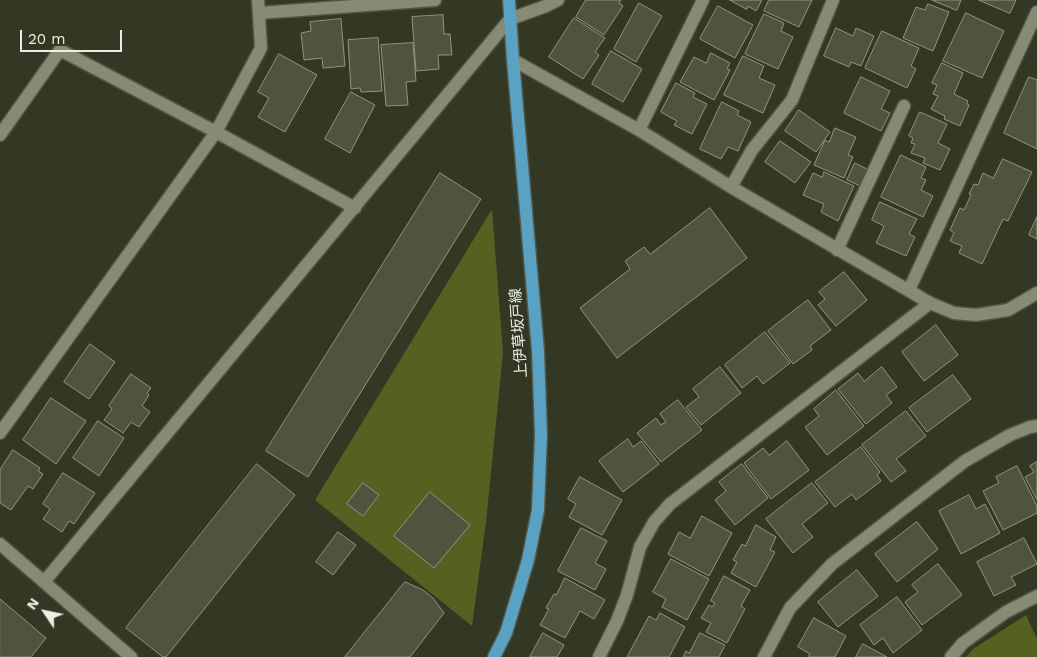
<!DOCTYPE html>
<meta charset="utf-8">
<style>
body{margin:0}
#map{position:relative;width:1037px;height:657px;overflow:hidden;background:#333824;font-family:"Work Sans",sans-serif}
canvas{display:block}
.north{position:absolute;left:20px;top:587px;width:50px;height:50px;-webkit-text-stroke:4px #333824;paint-order:stroke;rotate:304deg;font-size:14px;font-weight:700;line-height:20px;text-align:center;color:#ebefe2}
.north::after{content:'';display:block;margin:auto;width:18px;height:22px;background:#ebefe2;clip-path:polygon(50% 0,100% 100%,50% 72%,0 100%)}
.scale{position:absolute;left:20px;top:30px;width:102px;height:22px;box-sizing:border-box;border:2px solid #ebefe2;border-top:0;padding-left:6px;font-size:15px;line-height:18px;white-space:nowrap;color:#ebefe2;-webkit-text-stroke:4px #333824;paint-order:stroke}
</style>
<div id="map">
<canvas width="1037" height="657"></canvas>
<div class="north">N</div>
<div class="scale">20 m</div>
</div>
<script>
const g = document.querySelector('canvas').getContext('2d');
g.lineJoin = 'round';
function paint(path, color) { g.fillStyle = color; g.fill(path, 'evenodd'); }
function stroke(path, color, width, dash) { g.strokeStyle = color; g.lineWidth = width; g.lineCap = dash ? 'butt' : 'round'; g.setLineDash(dash || []); g.stroke(path); }
function label(font, color, halo, rows, align = 'center') {
  g.font = font + ' "Work Sans","Noto Sans JP",sans-serif'; g.lineWidth = 4; g.setLineDash([]); g.textBaseline = 'middle'; g.strokeStyle = halo; g.fillStyle = color; for (const [text, x, y, turn = 0] of rows) {
    g.save(); g.translate(x, y); g.rotate((+turn || 0) * Math.PI / 180); g.textAlign = isNaN(turn) ? turn : align; if (halo) g.strokeText(text, 0, 0); g.fillText(text, 0, 0); g.restore();
  }
}
paint(new Path2D(`
 M 492,209 L 503,353 L 486,522 L 472,626 L 315,500 Z
 M 1026,615 L 1037,639 L 1037,657 L 966,657 L 973,649 Z`), '#546120');
const building = new Path2D(`
 M 586,0 L 621,0 L 619,3 L 623,6 L 604,35 L 576,17 Z
 M 730,0 L 762,0 L 756,11 L 748,6 L 747,9 Z
 M 769,0 L 812,0 L 799,27 L 764,11 Z
 M 932,0 L 961,0 L 957,10 Z
 M 979,0 L 1016,0 L 1010,13 Z
 M 639,3 L 662,16 L 636,62 L 614,49 Z
 M 928,4 L 949,12 L 933,51 L 903,38 L 916,7 L 925,10 Z
 M 718,6 L 753,25 L 735,58 L 700,39 Z
 M 966,13 L 1004,31 L 982,78 L 943,61 Z
 M 764,14 L 784,23 L 781,31 L 793,37 L 778,69 L 745,54 Z
 M 443,15 L 444,34 L 450,34 L 452,55 L 438,55 L 439,69 L 416,71 L 412,17 Z
 M 574,18 L 605,38 L 595,52 L 599,55 L 583,79 L 549,57 Z
 M 341,19 L 345,66 L 323,68 L 322,58 L 304,60 L 301,33 L 311,31 L 310,22 Z
 M 836,28 L 853,36 L 856,28 L 874,36 L 861,66 L 851,62 L 849,67 L 824,56 Z
 M 882,31 L 919,48 L 911,66 L 916,69 L 907,88 L 865,68 Z
 M 378,38 L 382,91 L 361,92 L 360,88 L 351,89 L 348,40 Z
 M 413,43 L 416,81 L 406,82 L 408,105 L 386,106 L 381,45 Z
 M 611,51 L 642,69 L 623,102 L 592,84 Z
 M 711,53 L 730,63 L 727,69 L 730,70 L 714,100 L 680,82 L 694,57 L 706,63 Z
 M 279,54 L 317,75 L 285,132 L 258,117 L 269,98 L 258,92 Z
 M 743,56 L 764,66 L 759,78 L 775,85 L 763,113 L 724,95 Z
 M 942,63 L 963,73 L 954,94 L 968,101 L 967,104 L 969,105 L 960,126 L 944,119 L 945,116 L 931,109 L 938,96 L 933,94 L 937,85 L 932,83 Z
 M 861,77 L 890,91 L 881,109 L 890,113 L 881,131 L 844,113 Z
 M 1029,77 L 1037,80 L 1037,149 L 1004,133 Z
 M 676,83 L 695,93 L 693,97 L 707,104 L 692,134 L 674,125 L 677,121 L 661,112 Z
 M 351,92 L 375,105 L 350,153 L 325,139 Z
 M 722,102 L 739,111 L 737,115 L 751,122 L 738,151 L 728,147 L 721,159 L 700,149 Z
 M 799,110 L 830,132 L 816,152 L 785,131 Z
 M 920,112 L 947,124 L 938,143 L 950,149 L 940,170 L 923,163 L 925,158 L 911,153 L 915,144 L 911,143 L 913,138 L 909,136 Z
 M 835,128 L 856,137 L 848,155 L 853,157 L 844,178 L 814,165 L 825,140 L 829,142 Z
 M 780,141 L 811,162 L 795,183 L 765,162 Z
 M 901,155 L 926,167 L 921,178 L 926,180 L 921,190 L 933,196 L 923,217 L 881,197 Z
 M 1003,159 L 1032,172 L 1008,221 L 1003,219 L 982,264 L 959,253 L 962,246 L 950,241 L 954,233 L 950,230 L 960,208 L 964,210 L 971,195 L 969,194 L 974,184 L 978,185 L 983,173 L 993,178 Z
 M 855,163 L 867,169 L 860,186 L 847,180 Z
 M 824,172 L 854,186 L 838,221 L 821,212 L 824,204 L 803,195 L 813,173 L 822,177 Z
 M 440,173 L 481,199 L 308,477 L 266,451 Z
 M 880,202 L 917,219 L 909,234 L 915,237 L 906,256 L 876,243 L 884,226 L 872,220 Z
 M 710,208 L 747,258 L 617,358 L 580,308 L 630,269 L 625,261 L 644,247 L 650,254 Z
 M 1037,217 L 1037,239 L 1029,235 Z
 M 844,272 L 867,300 L 836,326 L 818,305 L 825,299 L 819,292 Z
 M 808,300 L 831,330 L 810,346 L 812,350 L 793,364 L 768,331 Z
 M 936,325 L 958,355 L 924,381 L 902,352 Z
 M 765,332 L 790,363 L 763,384 L 757,376 L 742,388 L 725,365 Z
 M 90,344 L 115,362 L 89,399 L 64,382 Z
 M 720,367 L 741,393 L 701,425 L 686,407 L 699,397 L 693,389 Z
 M 882,367 L 897,387 L 886,395 L 892,403 L 866,424 L 838,389 L 858,373 L 864,381 Z
 M 131,374 L 151,388 L 147,393 L 149,395 L 142,406 L 150,412 L 139,427 L 131,422 L 123,433 L 104,420 L 112,409 L 109,406 Z
 M 953,375 L 971,399 L 927,432 L 909,408 Z
 M 836,390 L 864,426 L 827,455 L 805,427 L 819,416 L 814,409 Z
 M 51,398 L 86,421 L 56,464 L 23,440 Z
 M 678,400 L 702,430 L 661,462 L 637,433 L 656,418 L 661,425 L 666,422 L 660,414 Z
 M 906,411 L 926,436 L 896,459 L 906,471 L 891,482 L 862,445 Z
 M 98,421 L 124,438 L 99,476 L 73,458 Z
 M 628,439 L 633,447 L 641,441 L 659,464 L 623,492 L 599,461 Z
 M 787,441 L 809,470 L 771,499 L 744,463 L 763,448 L 769,455 Z
 M 861,447 L 880,472 L 877,475 L 881,481 L 856,500 L 852,494 L 835,507 L 815,482 Z
 M 13,450 L 40,468 L 38,471 L 43,474 L 33,489 L 28,486 L 11,510 L 0,503 L 0,470 Z
 M 1037,462 L 1037,500 L 1025,477 L 1034,472 L 1030,466 Z
 M 257,464 L 295,495 L 166,657 L 163,657 L 126,628 Z
 M 742,464 L 768,498 L 735,525 L 715,500 L 726,491 L 719,482 Z
 M 1017,466 L 1037,506 L 1037,513 L 1003,530 L 983,491 L 999,483 L 996,477 Z
 M 63,473 L 95,493 L 74,524 L 69,521 L 62,532 L 43,519 L 50,509 L 43,504 Z
 M 580,477 L 622,500 L 602,535 L 569,517 L 576,504 L 568,499 Z
 M 363,483 L 379,495 L 363,516 L 347,504 Z
 M 812,483 L 828,503 L 802,524 L 813,537 L 793,553 L 766,519 Z
 M 430,492 L 470,525 L 434,568 L 394,536 Z
 M 969,495 L 976,509 L 985,504 L 1000,533 L 961,554 L 939,511 Z
 M 702,516 L 732,533 L 709,576 L 668,554 L 679,532 L 690,538 Z
 M 917,522 L 938,549 L 897,582 L 875,554 Z
 M 756,525 L 776,537 L 770,550 L 775,552 L 756,587 L 731,573 L 737,562 L 733,560 L 742,544 L 745,546 Z
 M 581,528 L 607,541 L 595,563 L 606,569 L 595,590 L 558,571 Z
 M 338,532 L 356,545 L 333,575 L 316,562 Z
 M 1024,538 L 1037,564 L 1011,577 L 1016,585 L 994,596 L 977,562 Z
 M 671,559 L 709,579 L 687,620 L 662,607 L 666,599 L 653,592 Z
 M 938,564 L 962,595 L 922,625 L 905,602 L 918,592 L 912,585 Z
 M 857,570 L 878,596 L 838,627 L 818,602 Z
 M 724,576 L 750,590 L 741,606 L 745,609 L 727,643 L 706,632 L 711,623 L 701,618 L 709,605 L 712,607 L 715,603 L 711,601 Z
 M 565,578 L 605,600 L 594,619 L 580,611 L 565,638 L 540,625 L 549,609 L 546,608 L 554,594 L 556,595 Z
 M 405,582 L 423,590 L 433,598 L 444,613 L 410,657 L 345,657 Z
 M 897,597 L 922,630 L 893,653 L 883,638 L 874,645 L 860,625 Z
 M 0,599 L 46,638 L 31,657 L 0,657 Z
 M 660,613 L 685,627 L 669,657 L 627,657 L 649,616 L 656,620 Z
 M 814,618 L 846,636 L 835,657 L 808,657 L 810,654 L 798,647 Z
 M 543,633 L 564,645 L 557,657 L 530,657 Z
 M 700,633 L 725,645 L 719,657 L 683,657 L 686,651 L 689,653 Z
 M 863,644 L 887,657 L 856,657 Z`);
paint(building, '#4e543e');
stroke(building, '#90967e', 1);
const minor = new Path2D(`
 M 259,13 L 435,0
 M 513,60 L 639,130 L 731,187 L 930,303 L 954,313 L 976,315 L 1008,310 L 1037,293
 M 639,130 L 703,0
 M 0,135 L 60,50 L 216,132 L 355,208
 M 731,187 L 752,150 L 792,100 L 833,0
 M 837,250 L 904,106
 M 909,290 L 1037,12
 M 0,433 L 216,132 L 261,48 L 258,0
 M 0,544 L 131,657
 M 44,582 L 510,19 L 546,6 L 558,0
 M 599,657 L 617,621 L 627,595 L 640,547 L 654,522 L 670,504 L 930,303
 M 764,657 L 790,608 L 832,564 L 965,461 L 1010,435 L 1030,427 L 1037,426
 M 951,657 L 963,643 L 1006,612 L 1037,596`);
const major = new Path2D(`
 M 494,657 L 506,633 L 528,560 L 538,510 L 541,434 L 538,351 L 513,60 L 509,0`);
stroke(minor, '#515644', 15);
stroke(major, '#515644', 15);
stroke(minor, '#858b74', 12);
stroke(major, '#5aa2c4', 12);
label('15px', '#ebefe2', '#333824', [
 ["上伊草坂戸線",519,333,-94]
]);
</script>
